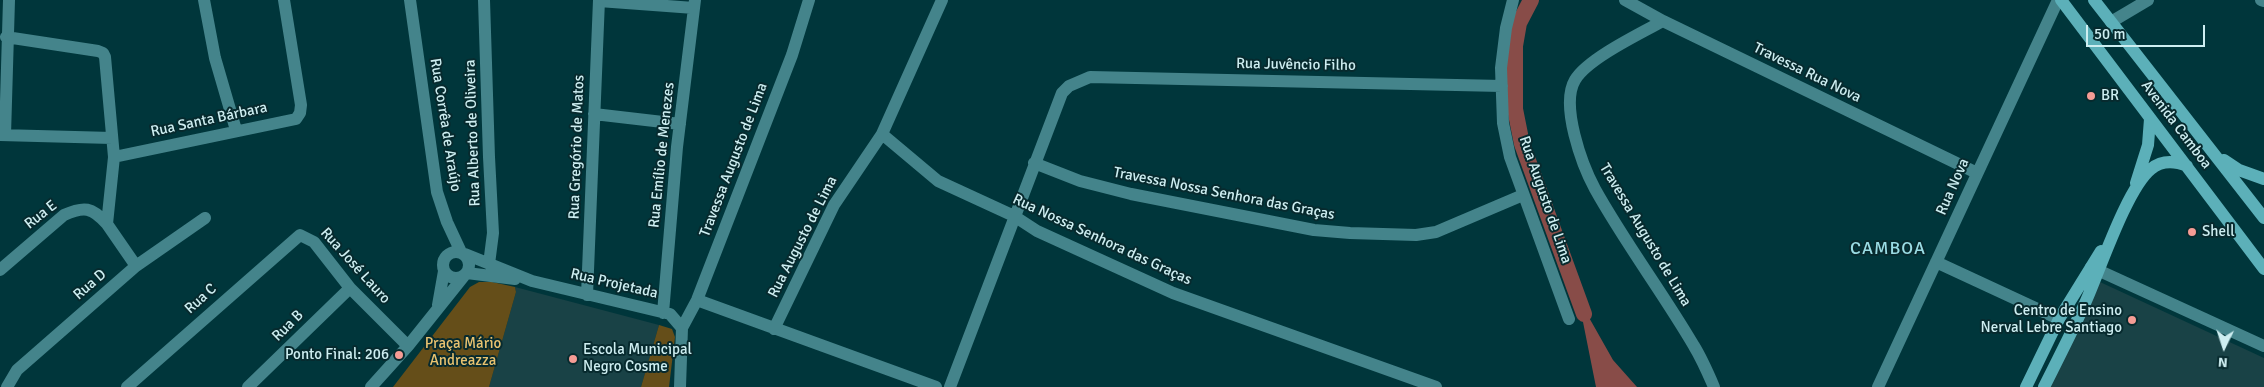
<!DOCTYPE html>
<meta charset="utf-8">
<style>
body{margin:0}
#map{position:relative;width:2264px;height:387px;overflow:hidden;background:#00363b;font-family:Signika,sans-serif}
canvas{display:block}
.north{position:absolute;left:2199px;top:322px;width:50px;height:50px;-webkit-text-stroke:4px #072a2e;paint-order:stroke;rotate:184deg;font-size:14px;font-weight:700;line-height:20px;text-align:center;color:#ceeef1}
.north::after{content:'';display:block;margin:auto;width:18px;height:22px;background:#ceeef1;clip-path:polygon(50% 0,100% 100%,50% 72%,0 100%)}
.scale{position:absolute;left:2086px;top:25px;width:119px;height:22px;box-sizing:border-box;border:2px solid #ceeef1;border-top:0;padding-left:6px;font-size:15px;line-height:18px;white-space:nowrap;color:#ceeef1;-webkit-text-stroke:4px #072a2e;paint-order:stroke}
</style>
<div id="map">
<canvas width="2264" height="387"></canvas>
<div class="north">N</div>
<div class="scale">50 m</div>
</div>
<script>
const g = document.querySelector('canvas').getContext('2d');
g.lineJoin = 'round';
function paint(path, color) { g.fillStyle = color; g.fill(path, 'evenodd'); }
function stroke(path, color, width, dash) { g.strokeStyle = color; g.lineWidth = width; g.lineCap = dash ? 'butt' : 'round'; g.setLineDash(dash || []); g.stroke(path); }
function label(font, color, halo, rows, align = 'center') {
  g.font = font + ' Signika,sans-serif'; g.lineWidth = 4; g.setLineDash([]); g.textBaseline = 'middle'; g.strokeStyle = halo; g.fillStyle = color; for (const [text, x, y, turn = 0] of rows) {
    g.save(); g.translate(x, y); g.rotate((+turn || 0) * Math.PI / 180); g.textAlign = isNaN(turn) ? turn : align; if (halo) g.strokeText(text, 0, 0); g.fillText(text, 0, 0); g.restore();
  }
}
paint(new Path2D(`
 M 2100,282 L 2264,358 L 2264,387 L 2050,387 Z
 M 515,287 L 659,325 L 641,387 L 489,387 L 516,292 Z`), '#194246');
paint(new Path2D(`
 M 479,282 L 492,282 L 515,287 L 516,292 L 489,387 L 393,387 L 470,287 Z
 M 659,325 L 672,329 L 675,337 L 669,387 L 641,387 Z`), '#654e19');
paint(new Path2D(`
 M 1584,314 L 1587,314 L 1613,360 L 1637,387 L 1596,387 L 1582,317 Z`), '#884c48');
stroke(new Path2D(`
 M 1531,0 L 1519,23 L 1515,46 L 1515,109 L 1522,144 L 1584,314`), '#884c48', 16);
stroke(new Path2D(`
 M 204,0 L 215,58 L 236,130
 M 410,0 L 437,192 L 447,222 L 461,252
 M 484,0 L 489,157 L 493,233 L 489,264
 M 1513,0 L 1506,28 L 1501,68 L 1503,123 L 1510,157 L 1569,319
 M 1625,0 L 1663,21 L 1977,173
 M 2261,0 L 2264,1
 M 599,1 L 694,8
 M 1663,21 C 1641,33 1587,59 1575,80 C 1560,105 1582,165 1595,189 C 1625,243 1663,293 1694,346 C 1702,359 1708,373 1714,387
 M 2111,22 L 2148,0
 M 6,37 L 98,51 L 103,53 L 105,57 L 114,157 L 107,224 L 136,266
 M 594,114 L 680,124
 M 882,134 L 938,181 L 1014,216 L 1037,231 L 1173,293 L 1436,387
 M 0,135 L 112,138
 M 5,135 L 9,0
 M 114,157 L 296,119 L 300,113 L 301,105 L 284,0
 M 1034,163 L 1080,181 L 1131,194 L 1314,230 L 1350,233 L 1416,235 L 1436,232 L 1523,195
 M443 265a13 13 0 1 1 26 0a13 13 0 1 1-26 0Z
 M 465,254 L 532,281 L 670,314 L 682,328
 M 1936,262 L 2059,319
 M 2091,267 L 2264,346
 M 0,270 L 64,215 C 84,206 92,207 107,224
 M 467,273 L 515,279
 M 587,295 L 599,0
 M 697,300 L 936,387
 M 438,305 L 444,271
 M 663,313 L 677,147 L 695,0
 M 774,329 L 834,205 L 882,134 L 942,0
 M 7,387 L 17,370 L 136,266 L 205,218
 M 127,387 L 300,235 L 314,242 L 350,288 L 408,346
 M 248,387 L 350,288
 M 371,387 L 408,346 L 464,276
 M 680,387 L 682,328 L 697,300 L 792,55 L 809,0
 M 950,387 L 1062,93 L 1069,86 L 1090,77 L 1502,86
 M 1878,387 L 2058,0`), '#44848b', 12);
stroke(new Path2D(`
 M 2061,0 L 2264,269
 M 2094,0 L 2264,218
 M 2224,160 L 2239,170 L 2264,179
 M 2136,183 L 2148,145 L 2150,119
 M 2026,387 L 2059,319 L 2101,251
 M 2044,387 C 2058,359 2073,330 2086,301 C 2100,270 2127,188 2151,169 C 2162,160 2175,161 2187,166`), '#5cb0b9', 12);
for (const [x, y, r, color] of [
 [2091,96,5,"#f59c95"],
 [2192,232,5,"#f59c95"],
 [2132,320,5,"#f59c95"],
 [399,355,5,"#f59c95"],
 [573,359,5,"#f59c95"]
]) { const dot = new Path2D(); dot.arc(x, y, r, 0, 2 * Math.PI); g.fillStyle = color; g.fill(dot); stroke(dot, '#072a2e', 2); }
label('15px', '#ceeef1', '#072a2e', [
 ["Rua Juvêncio Filho",1296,65,1],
 ["Travessa Rua Nova",1807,73,26],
 ["Rua Santa Bárbara",209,120,-12],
 ["Rua Corrêa de Araújo",445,125,81],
 ["Avenida Camboa",2176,125,53],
 ["Rua Alberto de Oliveira",473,133,-92],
 ["Rua Gregório de Matos",577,147,-88],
 ["Rua Emílio de Menezes",662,155,-84],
 ["Travessa Augusto de Lima",734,160,-69],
 ["Rua Nova",1953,187,-66],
 ["Travessa Nossa Senhora das Graças",1224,194,11],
 ["Rua Augusto de Lima",1545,200,71],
 ["Rua E",41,215,-38],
 ["Travessa Augusto de Lima",1645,235,59],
 ["Rua Augusto de Lima",803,237,-63],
 ["Rua Nossa Senhora das Graças",1102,240,25],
 ["Rua José Lauro",355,266,48],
 ["Rua Projetada",614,284,13],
 ["Rua D",90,285,-41],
 ["Rua C",201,299,-42],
 ["Rua B",288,326,-45]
]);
label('15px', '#ceeef1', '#072a2e', [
 ["BR",2101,96],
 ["Shell",2202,232],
 ["Centro de Ensino",2122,311,"right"],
 ["Nerval Lebre Santiago",2122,328,"right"],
 ["Escola Municipal",583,350],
 ["Negro Cosme",583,367],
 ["Ponto Final: 206",389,355,"right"]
], 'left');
label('15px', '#e9c370', '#072a2e', [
 ["Praça Mário",463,344],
 ["Andreazza",463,361]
]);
g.letterSpacing = '1px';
label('18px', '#9adbe3', '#072a2e', [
 ["CAMBOA",1888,249]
]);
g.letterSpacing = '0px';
</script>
